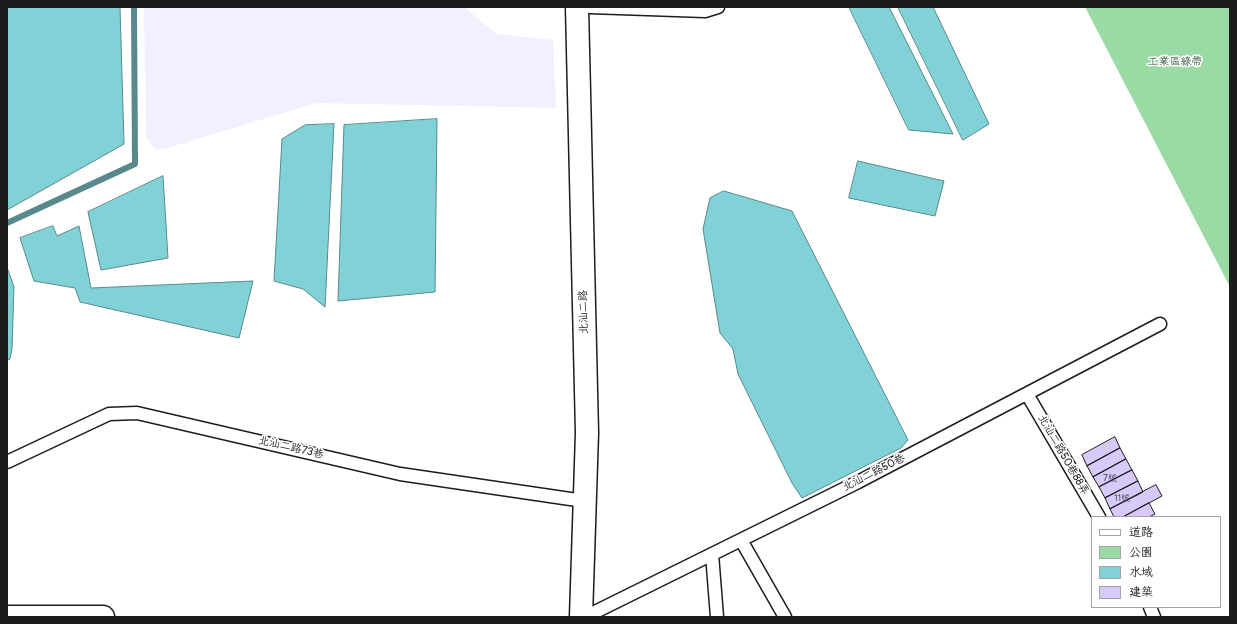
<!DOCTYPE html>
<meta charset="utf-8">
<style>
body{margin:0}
#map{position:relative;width:1237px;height:624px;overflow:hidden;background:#fff;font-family:Pangolin,"LXGW WenKai TC",sans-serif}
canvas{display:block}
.frame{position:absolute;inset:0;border:8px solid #1c1c1c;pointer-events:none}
.legend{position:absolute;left:1091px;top:516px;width:130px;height:92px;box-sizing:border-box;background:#fff;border:1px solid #a4a4a4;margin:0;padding:5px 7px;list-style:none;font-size:12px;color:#1c1c1c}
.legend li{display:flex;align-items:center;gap:8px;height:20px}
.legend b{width:20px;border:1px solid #a4a4a4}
</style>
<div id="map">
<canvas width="1237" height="624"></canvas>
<div class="frame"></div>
<ul class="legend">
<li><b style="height:5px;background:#fff"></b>道路</li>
<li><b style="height:11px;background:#9adba5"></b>公園</li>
<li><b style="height:11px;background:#80d2d6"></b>水域</li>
<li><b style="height:11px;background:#d8c9fb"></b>建築</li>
</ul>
</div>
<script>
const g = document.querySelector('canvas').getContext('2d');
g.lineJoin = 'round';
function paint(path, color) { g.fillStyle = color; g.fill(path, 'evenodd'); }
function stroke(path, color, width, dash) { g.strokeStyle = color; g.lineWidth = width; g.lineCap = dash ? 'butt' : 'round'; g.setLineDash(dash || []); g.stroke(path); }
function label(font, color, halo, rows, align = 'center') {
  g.font = font + ' Pangolin,"LXGW WenKai TC",sans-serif'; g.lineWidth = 3; g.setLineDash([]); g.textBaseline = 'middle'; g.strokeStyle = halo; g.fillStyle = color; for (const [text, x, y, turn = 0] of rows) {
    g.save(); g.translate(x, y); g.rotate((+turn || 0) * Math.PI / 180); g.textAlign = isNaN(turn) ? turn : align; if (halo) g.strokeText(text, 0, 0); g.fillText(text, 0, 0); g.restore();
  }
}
paint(new Path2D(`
 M 144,7 L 464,7 L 497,34 L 553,40 L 556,108 L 316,103 L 164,149 L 155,149 L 146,137 Z`), '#f3effe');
paint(new Path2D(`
 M 1085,7 L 1230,7 L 1230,287 L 1229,285 Z`), '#9adba5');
const water = new Path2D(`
 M 7,7 L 120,7 L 124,144 L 7,210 Z
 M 849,7 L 889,7 L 953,134 L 909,130 Z
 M 898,7 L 933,7 L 989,124 L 963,140 Z
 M 437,119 L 435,292 L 338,301 L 344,125 Z
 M 334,124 L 325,307 L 303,289 L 274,281 L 282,139 L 305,125 Z
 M 858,161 L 944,181 L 935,216 L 849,198 Z
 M 163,176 L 168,258 L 101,270 L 88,212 Z
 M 724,191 L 792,211 L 908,440 L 901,448 L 802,498 L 792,483 L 738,374 L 733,349 L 720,333 L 703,229 L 710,198 Z
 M 53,226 L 57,236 L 79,226 L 91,288 L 253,281 L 239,338 L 80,302 L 75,288 L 34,281 L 20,238 Z
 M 7,267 L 14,287 L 12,349 L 10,359 L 7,360 Z`);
paint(water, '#80d2d6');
stroke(water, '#58898c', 1);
stroke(new Path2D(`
 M 7,223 L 135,164 L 134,7`), '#58898c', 6);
const building = new Path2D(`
 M 1115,437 L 1120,448 L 1087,466 L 1082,455 Z
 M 1120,448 L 1126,459 L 1093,477 L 1087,466 Z
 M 1126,459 L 1132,470 L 1099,487 L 1093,477 Z
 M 1132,470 L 1138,481 L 1105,498 L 1099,487 Z
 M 1138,481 L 1143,492 L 1110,509 L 1105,498 Z
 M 1156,485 L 1162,496 L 1123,517 L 1114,517 L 1110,509 Z
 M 1149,503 L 1155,514 L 1149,517 L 1123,517 Z`);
paint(building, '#d8c9fb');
stroke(building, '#1c1c1c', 1);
const service = new Path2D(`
 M 590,7 L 705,11 L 718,7
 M 1027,394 L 1099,517
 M 7,462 L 109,414 L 137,413 L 400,474 L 584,501
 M 741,540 L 785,617
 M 712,554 L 717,617
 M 1150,607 L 1154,617
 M 585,617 L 858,482 L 1160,324`);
const minor = new Path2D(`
 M 7,617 L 103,617`);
const tertiary = new Path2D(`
 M 577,7 L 587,433 L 581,617`);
stroke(service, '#1c1c1c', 15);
stroke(minor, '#1c1c1c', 25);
stroke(tertiary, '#1c1c1c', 25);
stroke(service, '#fff', 12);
stroke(minor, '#fff', 22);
stroke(tertiary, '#fff', 22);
label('9px', '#4b4754', null, [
 ["7號",1110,479],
 ["11號",1122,499]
]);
label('11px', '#485f4c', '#fff', [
 ["工業區綠帶",1175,62]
]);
label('11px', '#1c1c1c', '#fff', [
 ["北汕二路",584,312,-91],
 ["北汕二路73巷",291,448,13],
 ["北汕二路50巷88弄",1063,455,60],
 ["北汕二路50巷",874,473,-27]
]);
</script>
